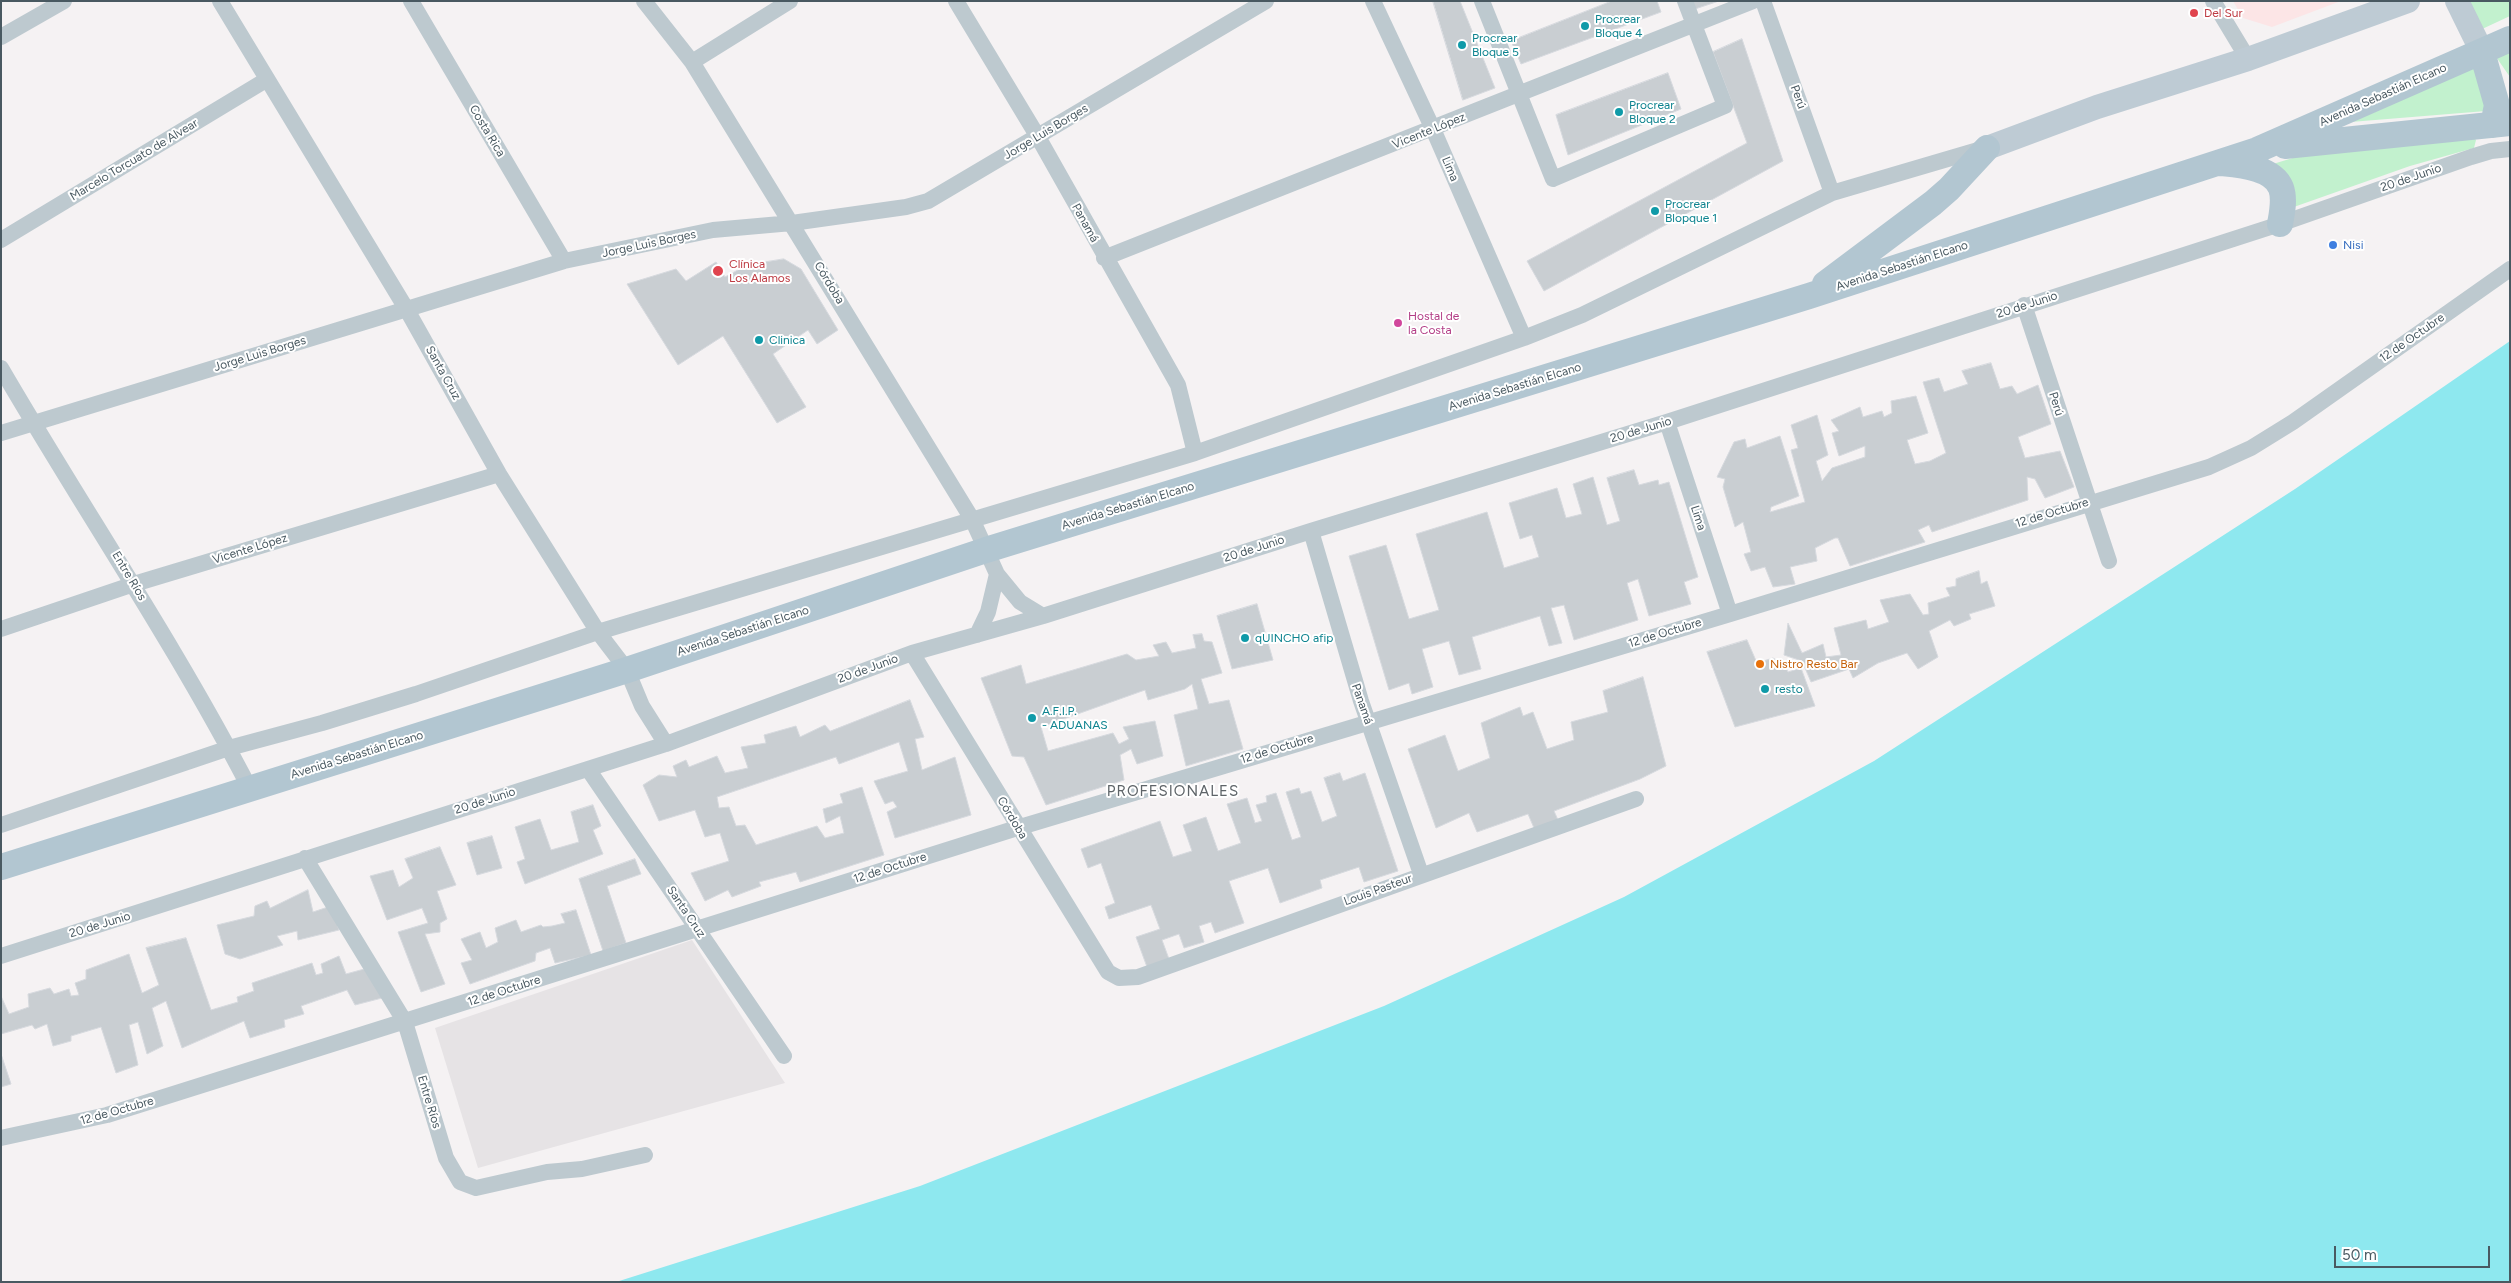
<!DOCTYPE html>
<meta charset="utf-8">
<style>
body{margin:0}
#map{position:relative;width:2511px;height:1283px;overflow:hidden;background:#f5f2f3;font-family:Figtree,sans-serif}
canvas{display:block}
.frame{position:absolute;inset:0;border:2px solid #495961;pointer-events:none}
.scale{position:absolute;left:2334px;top:1246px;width:156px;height:22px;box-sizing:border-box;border:2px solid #495961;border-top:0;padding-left:6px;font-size:15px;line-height:18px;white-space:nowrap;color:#495961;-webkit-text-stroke:4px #fff;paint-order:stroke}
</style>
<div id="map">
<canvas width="2511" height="1283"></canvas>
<div class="frame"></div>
<div class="scale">50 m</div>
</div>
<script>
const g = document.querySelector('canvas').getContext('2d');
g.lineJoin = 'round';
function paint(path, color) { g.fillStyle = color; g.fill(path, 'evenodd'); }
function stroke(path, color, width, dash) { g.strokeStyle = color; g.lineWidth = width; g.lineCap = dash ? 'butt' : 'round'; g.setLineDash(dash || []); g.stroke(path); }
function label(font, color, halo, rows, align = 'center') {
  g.font = font + ' Figtree,sans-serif'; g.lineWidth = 4; g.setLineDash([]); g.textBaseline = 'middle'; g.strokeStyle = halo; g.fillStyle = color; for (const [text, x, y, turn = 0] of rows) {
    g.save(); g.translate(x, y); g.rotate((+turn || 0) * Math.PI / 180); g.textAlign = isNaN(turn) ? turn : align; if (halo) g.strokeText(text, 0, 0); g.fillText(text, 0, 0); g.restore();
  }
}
paint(new Path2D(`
 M 692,940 L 785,1083 L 478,1168 L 435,1028 Z`), '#e6e3e5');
paint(new Path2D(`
 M 2233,1 L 2341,1 L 2272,27 L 2243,18 Z`), '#fce5e6');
paint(new Path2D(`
 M 2468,1 L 2510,1 L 2510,16 L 2480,30 Z
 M 2510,47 L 2510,77 L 2494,54 Z
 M 2479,62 L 2486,111 L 2326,124 Z
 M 2472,136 L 2476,140 L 2474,148 L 2410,166 L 2291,208 L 2273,164 L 2309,153 Z`), '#c2f1ce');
paint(new Path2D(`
 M 2510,341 L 2510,1282 L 616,1282 L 920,1186 L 1384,1006 L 1624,897 L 1874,761 L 2295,489 Z`), '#8ee8ef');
const building = new Path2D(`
 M 1433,1 L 1460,1 L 1495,88 L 1463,100 Z
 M 1612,1 L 1657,1 L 1661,12 L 1521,64 L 1511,41 Z
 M 1692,1 L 1719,1 L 1695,9 Z
 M 1742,39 L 1783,161 L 1544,291 L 1527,261 L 1747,143 L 1713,52 Z
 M 1668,73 L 1681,109 L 1568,155 L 1556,115 Z
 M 784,259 L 801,269 L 838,330 L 817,344 L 808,330 L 773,354 L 806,407 L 777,423 L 723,336 L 678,365 L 627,284 L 676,269 L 686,281 L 716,262 L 725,277 L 747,265 Z
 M 1991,363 L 2000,389 L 2012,386 L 2017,394 L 2038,385 L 2051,424 L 2018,437 L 2025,458 L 2060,451 L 2074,487 L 2045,498 L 2035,479 L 2027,477 L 2028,500 L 1932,532 L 1929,525 L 1918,530 L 1925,542 L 1850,566 L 1838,538 L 1835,538 L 1815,548 L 1817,561 L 1790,567 L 1795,584 L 1773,587 L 1765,567 L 1751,571 L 1744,554 L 1751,552 L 1743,522 L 1735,527 L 1723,487 L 1725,479 L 1717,477 L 1734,442 L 1745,439 L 1747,448 L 1780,436 L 1799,496 L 1771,507 L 1770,512 L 1805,502 L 1791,450 L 1798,448 L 1791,425 L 1817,415 L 1828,455 L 1816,461 L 1822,481 L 1832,468 L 1865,457 L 1865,446 L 1839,456 L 1832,433 L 1839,431 L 1831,420 L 1860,407 L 1863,417 L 1882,411 L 1884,417 L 1892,413 L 1891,401 L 1916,396 L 1928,433 L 1907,440 L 1915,464 L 1930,461 L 1946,453 L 1923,382 L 1939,378 L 1944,392 L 1968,384 L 1962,371 Z
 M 1634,470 L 1639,485 L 1658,480 L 1659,485 L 1669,482 L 1698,577 L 1684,582 L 1691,604 L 1649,616 L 1638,579 L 1627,583 L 1638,620 L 1574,640 L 1564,605 L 1551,608 L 1562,643 L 1549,646 L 1540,616 L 1472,637 L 1481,669 L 1459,675 L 1449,641 L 1422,649 L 1433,687 L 1412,694 L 1409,683 L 1389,690 L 1349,556 L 1386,545 L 1409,619 L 1439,610 L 1416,534 L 1487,512 L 1504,568 L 1539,557 L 1532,535 L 1520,539 L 1509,503 L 1557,488 L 1566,518 L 1582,514 L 1573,484 L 1593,477 L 1607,525 L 1620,521 L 1607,478 Z
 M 1979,571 L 1981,584 L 1987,581 L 1995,606 L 1969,614 L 1971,619 L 1954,626 L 1950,620 L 1929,631 L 1938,657 L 1918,669 L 1907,653 L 1878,663 L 1853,678 L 1849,669 L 1811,682 L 1802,661 L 1784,655 L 1788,623 L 1802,653 L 1823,644 L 1826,657 L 1841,655 L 1834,628 L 1866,620 L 1868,629 L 1889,622 L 1880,600 L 1910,594 L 1923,615 L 1929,614 L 1928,603 L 1950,596 L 1946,588 L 1956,586 L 1956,579 Z
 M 1257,604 L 1273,660 L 1232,669 L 1217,616 Z
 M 1202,634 L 1204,641 L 1212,642 L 1222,673 L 1201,679 L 1209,704 L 1229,700 L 1243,749 L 1186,766 L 1174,715 L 1198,709 L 1192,684 L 1185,689 L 1148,700 L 1145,690 L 1041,727 L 1048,751 L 1113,733 L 1119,744 L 1129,739 L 1123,727 L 1155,721 L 1163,756 L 1137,764 L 1131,749 L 1120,755 L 1124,780 L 1046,805 L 1024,757 L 1012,756 L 981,678 L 1021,665 L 1026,684 L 1127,654 L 1136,660 L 1159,656 L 1153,645 L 1166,642 L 1172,653 L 1196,648 L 1193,635 Z
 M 1747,640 L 1757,663 L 1773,658 L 1784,664 L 1788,672 L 1801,668 L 1815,706 L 1735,727 L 1707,652 Z
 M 1643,677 L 1666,766 L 1640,779 L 1554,811 L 1558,820 L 1534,828 L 1528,814 L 1477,832 L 1469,813 L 1436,828 L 1408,749 L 1445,735 L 1458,771 L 1490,758 L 1481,723 L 1520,707 L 1523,716 L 1533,712 L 1547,749 L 1574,740 L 1571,722 L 1608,712 L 1603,691 Z
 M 910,700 L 924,737 L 915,739 L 922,770 L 955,757 L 971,815 L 895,838 L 887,812 L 897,807 L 893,801 L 885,804 L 874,781 L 908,771 L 899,742 L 839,764 L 836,757 L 717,797 L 719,808 L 729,807 L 736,826 L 745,825 L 756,845 L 817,826 L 825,838 L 844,833 L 840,816 L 826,823 L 823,809 L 843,803 L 840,794 L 862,787 L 884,855 L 800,882 L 796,872 L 759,882 L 761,886 L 732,897 L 728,890 L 705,901 L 691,873 L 729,861 L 720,833 L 705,837 L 695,810 L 659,821 L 643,785 L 659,775 L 677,777 L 673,766 L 686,760 L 689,767 L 717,756 L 725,773 L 748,768 L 741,747 L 766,743 L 764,735 L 796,726 L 800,737 L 825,725 L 830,731 Z
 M 1340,773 L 1343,781 L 1365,773 L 1398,871 L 1364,882 L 1359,867 L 1320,880 L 1322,888 L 1280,903 L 1268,868 L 1229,881 L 1244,923 L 1215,933 L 1211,922 L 1199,926 L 1204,942 L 1184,948 L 1179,934 L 1162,940 L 1169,959 L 1147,967 L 1136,937 L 1160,929 L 1151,905 L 1109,919 L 1105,907 L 1115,903 L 1101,863 L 1088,868 L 1081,849 L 1160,821 L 1173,857 L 1192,851 L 1183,825 L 1206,817 L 1218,851 L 1241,843 L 1227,804 L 1247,798 L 1255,823 L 1262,821 L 1256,805 L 1267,802 L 1266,796 L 1276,793 L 1292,840 L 1301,837 L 1286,792 L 1299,788 L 1301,794 L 1311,791 L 1322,822 L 1337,816 L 1324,778 Z
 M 593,805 L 601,826 L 593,830 L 603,854 L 525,884 L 517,862 L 525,859 L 515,827 L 540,819 L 551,850 L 579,842 L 571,812 Z
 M 492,836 L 502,868 L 477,875 L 467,843 Z
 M 440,847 L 456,885 L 437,891 L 447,919 L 440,923 L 440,932 L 425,934 L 445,984 L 421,992 L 398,932 L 428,923 L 422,908 L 387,920 L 370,876 L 393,870 L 399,887 L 413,878 L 405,859 Z
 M 635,859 L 641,874 L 607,886 L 626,943 L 603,951 L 579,879 Z
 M 308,890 L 313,912 L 331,906 L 339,930 L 298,940 L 297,931 L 277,936 L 283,945 L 240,959 L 225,954 L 217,925 L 254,916 L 255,906 L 267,901 L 270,908 Z
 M 576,910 L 591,955 L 555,963 L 550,948 L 536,953 L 535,961 L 470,984 L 461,963 L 472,960 L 461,939 L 480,932 L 486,948 L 498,942 L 495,928 L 516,920 L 521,932 L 541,925 L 543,927 L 552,926 L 565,923 L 561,914 Z
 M 186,938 L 211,1010 L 238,1002 L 237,997 L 254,991 L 252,983 L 312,963 L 316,975 L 323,973 L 321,964 L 339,956 L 346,974 L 368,968 L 382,998 L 355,1005 L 347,990 L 301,1006 L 304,1014 L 284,1020 L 285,1027 L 250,1038 L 244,1021 L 182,1048 L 166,1001 L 152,1008 L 163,1046 L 147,1054 L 138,1022 L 129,1025 L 138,1065 L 116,1073 L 101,1027 L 71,1036 L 71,1041 L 53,1046 L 47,1024 L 35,1029 L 32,1025 L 1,1034 L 1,996 L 9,1014 L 29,1007 L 28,994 L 50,988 L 54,994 L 69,989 L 71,996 L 79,995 L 75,983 L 86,979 L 86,970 L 129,954 L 142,993 L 159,985 L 146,948 Z
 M 1,1054 L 11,1084 L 1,1087 Z`);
paint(building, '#c9ced2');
stroke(building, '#d6d9de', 1);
stroke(new Path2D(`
 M 220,1 L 407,310 L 499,474 L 598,632 L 627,670 L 642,706 L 666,744
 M 411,1 L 564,261
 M 644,1 L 692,62 L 972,519 L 997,574 L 988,612 L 977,635
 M 956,1 L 1038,137 L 1178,385 L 1195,453
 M 1373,1 L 1433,129 L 1524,338
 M 1482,1 L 1553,179 L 1725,106 L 1685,1
 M 1763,1 L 1832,193
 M 2213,1 L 2248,59
 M 1,37 L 64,1
 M 692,62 L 790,1
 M 1,240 L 266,80
 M 1104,258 L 1753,1
 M 2024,305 L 2109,561
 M 1,368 C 83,509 175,644 250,789
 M 1667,422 L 1730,614
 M 1,433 L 564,261 L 713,230 L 792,223 L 906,207 L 928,201 L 1266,1
 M 1311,531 L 1361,701 L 1421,874
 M 997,574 L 1020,602 L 1043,616
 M 1,629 L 134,584 L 499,474
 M 912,653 L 1108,972 L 1119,978 L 1138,977 L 1636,799
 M 588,769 L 784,1056
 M 1,825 L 229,748 L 322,723 L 416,694 L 598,632 L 1195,453 L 1524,338 L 1582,315 L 1832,193 L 1985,148
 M 305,858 L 405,1022 L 446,1158 L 460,1182 L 476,1188 L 547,1172 L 582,1169 L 645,1155
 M 1,956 L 666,744 L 912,653 L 1043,616 L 1311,531 L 1667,422 L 2280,224 L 2471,157 L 2491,151 L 2510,149
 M 1,1138 L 107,1115 L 1017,828 L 1730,614 L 2209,467 L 2251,448 L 2293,422 L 2510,269`), '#bdc9cf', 16);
stroke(new Path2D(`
 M 2457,1 L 2482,52
 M 1987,148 L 2097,107 L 2248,59 L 2408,1`), '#becbd4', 24);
stroke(new Path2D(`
 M 2482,52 L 2497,105 L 2493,125
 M 2285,146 L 2510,123
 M 2220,163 C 2239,165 2273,167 2281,188 C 2285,199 2282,213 2280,224
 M 1825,284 L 1933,203 L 1949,189 L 1987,148
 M 1,867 L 627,670 L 986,550 L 1809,296 L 2257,150 L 2510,39`), '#b2c6d1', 26);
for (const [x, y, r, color] of [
 [2194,13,5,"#e0444e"],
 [1585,26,5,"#0f9aa8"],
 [1462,45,5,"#0f9aa8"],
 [1619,112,5,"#0f9aa8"],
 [1655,211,5,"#0f9aa8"],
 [2333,245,5,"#3f7fe0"],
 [718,271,6,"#e0444e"],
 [1398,323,5,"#d1479c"],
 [759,340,5,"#0f9aa8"],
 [1245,638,5,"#0f9aa8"],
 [1760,664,5,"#e8710a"],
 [1765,689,5,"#0f9aa8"],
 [1032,718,5,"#0f9aa8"]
]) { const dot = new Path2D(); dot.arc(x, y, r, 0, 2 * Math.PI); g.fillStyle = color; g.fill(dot); stroke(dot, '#fff', 2); }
label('12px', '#be3a42', '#fff', [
 ["Del Sur",2204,13],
 ["Clínica",729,264],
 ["Los Alamos",729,278]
], 'left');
label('12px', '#0d838f', '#fff', [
 ["Procrear",1595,19],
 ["Bloque 4",1595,33],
 ["Procrear",1472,38],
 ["Bloque 5",1472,52],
 ["Procrear",1629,105],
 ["Bloque 2",1629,119],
 ["Procrear",1665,204],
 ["Blopque 1",1665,218],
 ["Clinica",769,340],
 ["qUINCHO afip",1255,638],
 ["resto",1775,689],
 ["A.F.I.P.",1042,711],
 ["- ADUANAS",1042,725]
], 'left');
label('12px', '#495961', '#fff', [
 ["Avenida Sebastián Elcano",2383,95,-24],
 ["Perú",1798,97,70],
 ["Costa Rica",487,131,59],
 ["Vicente López",1429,131,-22],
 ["Jorge Luis Borges",1046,132,-31],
 ["Marcelo Torcuato de Alvear",134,160,-31],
 ["Lima",1450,169,67],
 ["20 de Junio",2411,178,-19],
 ["Panamá",1085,223,61],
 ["Jorge Luis Borges",649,244,-12],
 ["Avenida Sebastián Elcano",1902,266,-18],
 ["Córdoba",829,283,59],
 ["20 de Junio",2027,305,-18],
 ["12 de Octubre",2412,338,-35],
 ["Jorge Luis Borges",260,354,-17],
 ["Santa Cruz",443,373,61],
 ["Avenida Sebastián Elcano",1515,387,-17],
 ["Perú",2056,404,72],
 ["20 de Junio",1641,430,-17],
 ["Avenida Sebastián Elcano",1128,506,-17],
 ["12 de Octubre",2052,513,-17],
 ["Lima",1698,518,72],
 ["Vicente López",250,549,-17],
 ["20 de Junio",1254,549,-18],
 ["Entre Ríos",129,576,59],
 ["Avenida Sebastián Elcano",743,631,-18],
 ["12 de Octubre",1665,633,-17],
 ["20 de Junio",868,669,-20],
 ["Panamá",1362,704,71],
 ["12 de Octubre",1277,749,-17],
 ["Avenida Sebastián Elcano",357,755,-17],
 ["20 de Junio",485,801,-18],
 ["Córdoba",1012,818,59],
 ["12 de Octubre",890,868,-18],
 ["Louis Pasteur",1378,890,-20],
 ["Santa Cruz",686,912,56],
 ["20 de Junio",100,925,-17],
 ["12 de Octubre",504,991,-18],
 ["Entre Ríos",429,1102,73],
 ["12 de Octubre",117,1111,-16]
]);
label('12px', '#366cbe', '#fff', [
 ["Nisi",2343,245]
], 'left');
label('12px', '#b23c85', '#fff', [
 ["Hostal de",1408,316],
 ["la Costa",1408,330]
], 'left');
label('12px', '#c56008', '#fff', [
 ["Nistro Resto Bar",1770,664]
], 'left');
g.letterSpacing = '1px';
label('15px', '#5e6468', '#fff', [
 ["PROFESIONALES",1173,792]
]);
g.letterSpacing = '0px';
</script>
